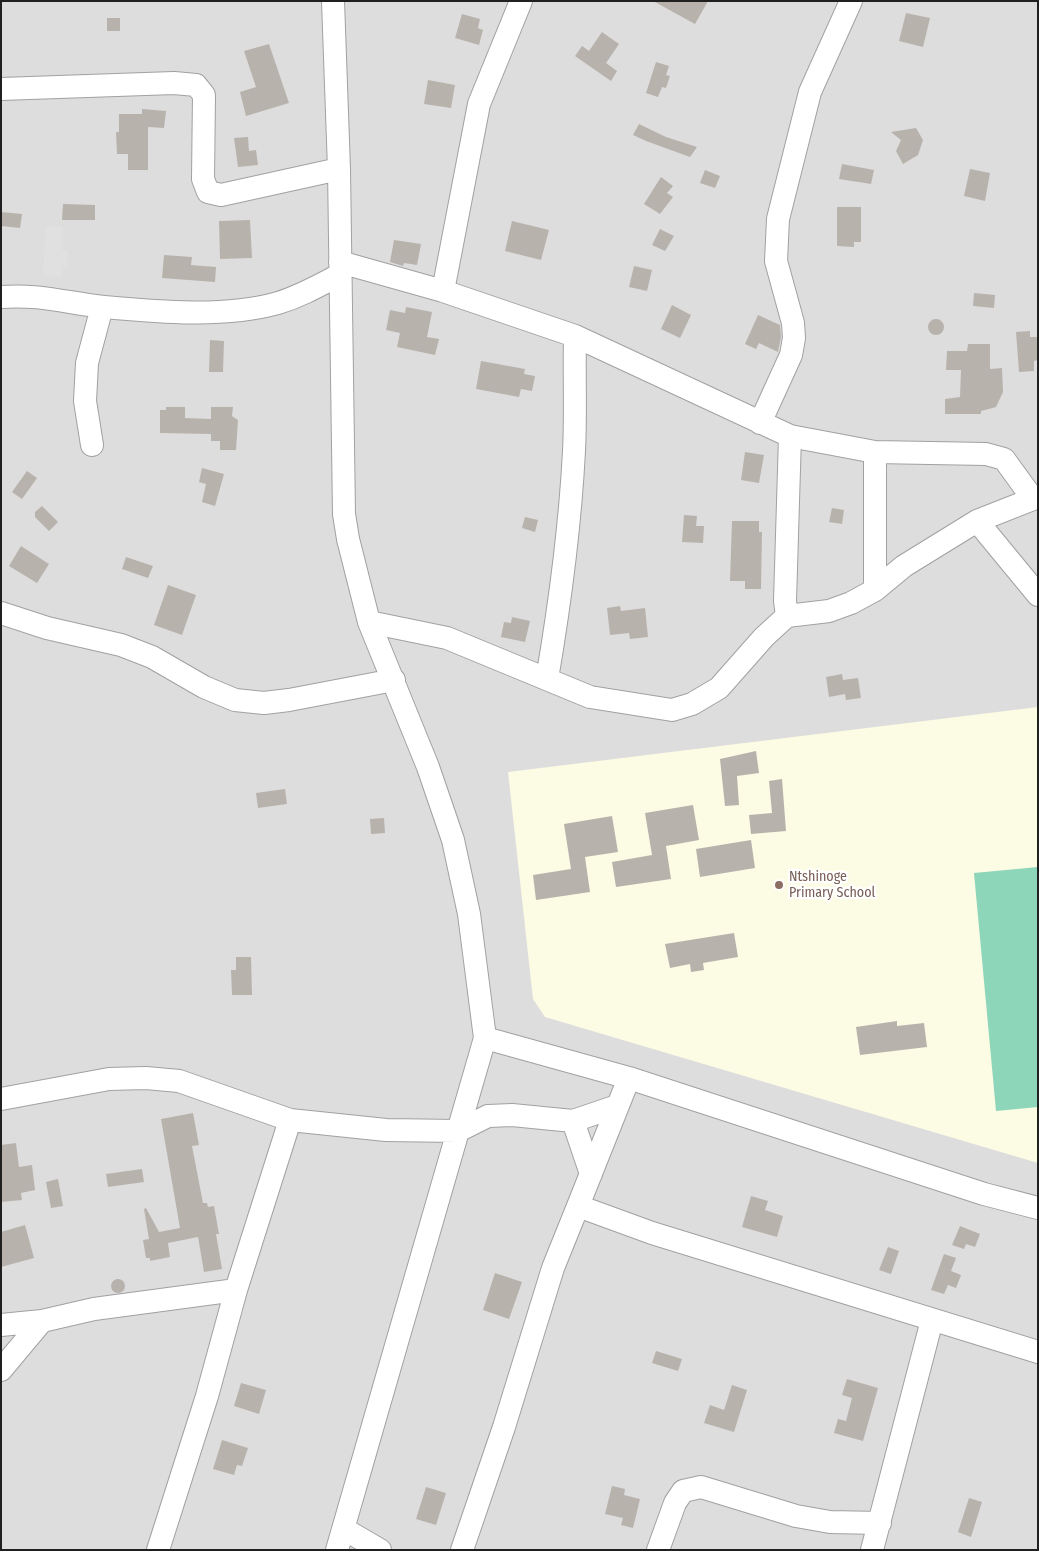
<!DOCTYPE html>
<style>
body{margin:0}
#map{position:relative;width:1039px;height:1551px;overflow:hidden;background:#efede7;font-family:"Fira Sans Condensed",sans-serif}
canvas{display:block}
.frame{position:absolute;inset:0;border:2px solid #202020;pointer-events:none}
</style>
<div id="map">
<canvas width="1039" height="1551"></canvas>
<div class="frame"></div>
</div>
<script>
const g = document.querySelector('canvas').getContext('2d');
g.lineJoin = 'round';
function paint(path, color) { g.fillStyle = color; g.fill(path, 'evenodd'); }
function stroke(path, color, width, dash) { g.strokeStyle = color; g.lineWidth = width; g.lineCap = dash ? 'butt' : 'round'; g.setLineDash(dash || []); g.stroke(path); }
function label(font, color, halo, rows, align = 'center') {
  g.font = font + ' "Fira Sans Condensed",sans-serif'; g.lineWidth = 4.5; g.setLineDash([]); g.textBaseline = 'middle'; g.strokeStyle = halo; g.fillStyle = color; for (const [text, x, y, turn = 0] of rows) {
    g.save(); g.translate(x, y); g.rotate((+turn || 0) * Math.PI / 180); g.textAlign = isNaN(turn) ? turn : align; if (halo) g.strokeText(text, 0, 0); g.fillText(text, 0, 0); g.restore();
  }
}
paint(new Path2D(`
 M 1,1 L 1038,1 L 1038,1550 L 1,1550 Z`), '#dedddd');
paint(new Path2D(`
 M 1038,707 L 1038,1163 L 545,1017 L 533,999 L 508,772 Z`), '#fcfbe4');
paint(new Path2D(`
 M 1038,867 L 1038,1107 L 996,1111 L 974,873 Z`), '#8ed6b9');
paint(new Path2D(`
 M 46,226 L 63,227 L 62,250 L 68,250 L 67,266 L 63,266 L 62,277 L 43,276 Z`), '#e0e0e0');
paint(new Path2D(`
 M 653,1 L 708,1 L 695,24 Z
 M 906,13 L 930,18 L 923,47 L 899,41 Z
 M 462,14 L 480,19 L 478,28 L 483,30 L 479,45 L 455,38 Z
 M 107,18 L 120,18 L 120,31 L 107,31 Z
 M 602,32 L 619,44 L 606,63 L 617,71 L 611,81 L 575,56 L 582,46 L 589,51 Z
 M 269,44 L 289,103 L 246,116 L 240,92 L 256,87 L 244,51 Z
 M 656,62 L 669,66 L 666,75 L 670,76 L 666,88 L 662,87 L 658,97 L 646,93 Z
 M 428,80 L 455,85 L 451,108 L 424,104 Z
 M 142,109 L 166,111 L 164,128 L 148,127 L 148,170 L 128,170 L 128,154 L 117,154 L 116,132 L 119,132 L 119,114 L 142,114 Z
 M 639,124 L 666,137 L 697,147 L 690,157 L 646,141 L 633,135 Z
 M 916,128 L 923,140 L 918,155 L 903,164 L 896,151 L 901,140 L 891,132 Z
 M 248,137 L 249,151 L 256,150 L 258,165 L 238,167 L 234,138 Z
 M 842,164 L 874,170 L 871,184 L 839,179 Z
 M 970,169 L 990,173 L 985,201 L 964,196 Z
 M 705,170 L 720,176 L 715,188 L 700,183 Z
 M 661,177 L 673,186 L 667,193 L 673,197 L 660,214 L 644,204 Z
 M 63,204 L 95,205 L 95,220 L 62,220 Z
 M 837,207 L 861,207 L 861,242 L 854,242 L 854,247 L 837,246 Z
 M 1,212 L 22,214 L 20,228 L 1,226 Z
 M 250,220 L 252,258 L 220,259 L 219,221 Z
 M 512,221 L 549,230 L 541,260 L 505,251 Z
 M 660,229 L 674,236 L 665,251 L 652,245 Z
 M 394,240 L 421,244 L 417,265 L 404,263 L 403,266 L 390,262 Z
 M 164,255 L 192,257 L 191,265 L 216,267 L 215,282 L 162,278 Z
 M 634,266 L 652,270 L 647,291 L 629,287 Z
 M 974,293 L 995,295 L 994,308 L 973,306 Z
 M 672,305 L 691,315 L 680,338 L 661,329 Z
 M 406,307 L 432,312 L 427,337 L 439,339 L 435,355 L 397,347 L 400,333 L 386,330 L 390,310 L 405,313 Z
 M 758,315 L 780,325 L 781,337 L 778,352 L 759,343 L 756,349 L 745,344 Z
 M928 327a8 8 0 1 1 16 0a8 8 0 1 1-16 0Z
 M 1030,331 L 1030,337 L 1038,337 L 1038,360 L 1034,361 L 1034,371 L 1019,372 L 1016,332 Z
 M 210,340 L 224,341 L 223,372 L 209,372 Z
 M 968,344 L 990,344 L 990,369 L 1002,368 L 1003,392 L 996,407 L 981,411 L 981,414 L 945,414 L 945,399 L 960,397 L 961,370 L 946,370 L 947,351 L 967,351 Z
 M 481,361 L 525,369 L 524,374 L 535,376 L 532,391 L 521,389 L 519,397 L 476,389 Z
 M 166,407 L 185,407 L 185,418 L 211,419 L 211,407 L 233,407 L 232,416 L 238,420 L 236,450 L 220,450 L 220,441 L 211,441 L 211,434 L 160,433 L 160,410 L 166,410 Z
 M 745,452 L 764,455 L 759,483 L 741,480 Z
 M 202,468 L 224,474 L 215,506 L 202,502 L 206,484 L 199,482 Z
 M 27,471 L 37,478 L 22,499 L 12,492 Z
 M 42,506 L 58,522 L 49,531 L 35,517 L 35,512 Z
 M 832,508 L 844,510 L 842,524 L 829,522 Z
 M 684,515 L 697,516 L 696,526 L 704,526 L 703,543 L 682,542 Z
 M 525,517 L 538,520 L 535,532 L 522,528 Z
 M 732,521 L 759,521 L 759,532 L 762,532 L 761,589 L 745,589 L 745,581 L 730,581 Z
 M 21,546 L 49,564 L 37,583 L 9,566 Z
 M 126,557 L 153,566 L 148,578 L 122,569 Z
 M 168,585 L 196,595 L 182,635 L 154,625 Z
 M 620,606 L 621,611 L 645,608 L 648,637 L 630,639 L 629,633 L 610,635 L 607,608 Z
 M 512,617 L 530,621 L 525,642 L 501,637 L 504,622 L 511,623 Z
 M 842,674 L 843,680 L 858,678 L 861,698 L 846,700 L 845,694 L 829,697 L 826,677 Z
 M 756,751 L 759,773 L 737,776 L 739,805 L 725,806 L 720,759 Z
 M 782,779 L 786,831 L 751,834 L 749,815 L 772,813 L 769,781 Z
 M 285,789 L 287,804 L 258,808 L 256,793 Z
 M 693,805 L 699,840 L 666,846 L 671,879 L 616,887 L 612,862 L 652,855 L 645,813 Z
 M 612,816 L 618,852 L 585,857 L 590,892 L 536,900 L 533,875 L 571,869 L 564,824 Z
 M 384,818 L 385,833 L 371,834 L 370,819 Z
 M 751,840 L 755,868 L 700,877 L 696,849 Z
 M 734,933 L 738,957 L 703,963 L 704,970 L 691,972 L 690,964 L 670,968 L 665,944 Z
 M 236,957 L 251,957 L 252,995 L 232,995 L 231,970 L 236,970 Z
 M 897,1021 L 897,1026 L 924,1023 L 927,1047 L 860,1055 L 856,1027 Z
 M 193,1113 L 199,1145 L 192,1146 L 203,1203 L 207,1203 L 208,1207 L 214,1206 L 219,1234 L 216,1234 L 222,1269 L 204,1272 L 198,1237 L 168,1243 L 170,1257 L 150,1261 L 150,1258 L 146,1258 L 143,1240 L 149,1239 L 144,1209 L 146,1208 L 159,1232 L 180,1228 L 161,1119 Z
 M 16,1143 L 19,1167 L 32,1165 L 35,1190 L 21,1193 L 22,1200 L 1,1202 L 1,1145 Z
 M 142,1169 L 144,1182 L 108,1187 L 106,1174 Z
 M 58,1179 L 63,1206 L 51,1208 L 46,1182 Z
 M 751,1196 L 768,1201 L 765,1210 L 783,1216 L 777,1237 L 742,1227 Z
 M 25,1225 L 34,1258 L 1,1267 L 1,1232 Z
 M 960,1226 L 980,1234 L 975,1247 L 966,1244 L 964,1249 L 952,1245 Z
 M 888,1247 L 899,1251 L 891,1274 L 879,1270 Z
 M 944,1254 L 956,1258 L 951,1271 L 961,1275 L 956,1288 L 948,1285 L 944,1294 L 931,1290 Z
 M 495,1273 L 522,1282 L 509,1319 L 483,1310 Z
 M111 1286a7 7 0 1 1 14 0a7 7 0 1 1-14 0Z
 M 656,1351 L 682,1359 L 678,1371 L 652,1363 Z
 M 847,1379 L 878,1388 L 863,1441 L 834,1433 L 838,1419 L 846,1421 L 852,1398 L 842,1395 Z
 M 241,1383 L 266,1390 L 259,1414 L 234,1406 Z
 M 732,1385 L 747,1390 L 734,1432 L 704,1423 L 710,1405 L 724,1410 Z
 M 222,1440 L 248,1448 L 242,1466 L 237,1465 L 234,1475 L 213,1469 Z
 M 612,1486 L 625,1489 L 624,1495 L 640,1499 L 633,1528 L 621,1525 L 623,1518 L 605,1514 Z
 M 426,1487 L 446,1493 L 436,1525 L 416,1519 Z
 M 969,1498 L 982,1502 L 971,1537 L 958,1532 Z`), '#b8b2ad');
const minor = new Path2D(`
 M 1,89 L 174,83 L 196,85 L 204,95 L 203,179 L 208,192 L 221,195 L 339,169
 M 340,262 L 443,291 L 479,104 L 521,1
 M 443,291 L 575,336 L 790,436 L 875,452 L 986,454 L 1004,459 L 1033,499
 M 1,297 C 40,294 67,303 104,307 C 159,312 225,318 278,303 C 301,296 320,285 341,274
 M 760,423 L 791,355 L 794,338 L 793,323 L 776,261 L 778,219 L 810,92 L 851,1
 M 92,445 L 85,401 L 87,363 L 102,307
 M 875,452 L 875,590
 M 977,521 L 1038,595
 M 1,613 L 47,628 L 121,645 L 152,657 L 204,687 L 235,700 L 264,703 L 289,700 L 394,680
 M 787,616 L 829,611 L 851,603 L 875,590 L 904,566 L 977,521 L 1038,497
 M 369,622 L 447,638 L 590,697 L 672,710 L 692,704 L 719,688 L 764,637 L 787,616 L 785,601 L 790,436
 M 547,679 C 560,603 570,528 574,451 C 576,413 574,374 575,336
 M 485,1038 L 629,1078 L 984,1194 L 1038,1208
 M 629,1078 L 578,1206 L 652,1233 L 1038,1352
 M 1,1099 L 109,1079 L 146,1078 L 179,1081 L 290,1120 L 386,1130 L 458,1131 L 485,1038 L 469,914 L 453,840 L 428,767 L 369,622 L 348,539 L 344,514 L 339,169 L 333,1
 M 573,1121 L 591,1174
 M 1,1325 L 42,1321 L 94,1309 L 236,1290 L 290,1120
 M 1,1370 L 42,1321
 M 344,1529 L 380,1550
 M 158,1550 L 207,1396 L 236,1290
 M 337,1550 L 458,1131 L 488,1116 L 512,1115 L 573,1121 L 617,1106
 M 462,1550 L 504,1427 L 553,1268 L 578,1206
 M 658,1550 L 675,1503 L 683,1491 L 701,1487 L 796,1516 L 830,1522 L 880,1523
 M 872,1550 L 932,1320`);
stroke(minor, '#a1a1a1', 24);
stroke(minor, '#fff', 22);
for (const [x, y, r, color] of [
 [779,885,5,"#8d6e63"]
]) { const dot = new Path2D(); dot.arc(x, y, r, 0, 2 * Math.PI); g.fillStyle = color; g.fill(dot); stroke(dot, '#fff', 2); }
label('14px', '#785e54', '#fff', [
 ["Ntshinoge",789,877],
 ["Primary School",789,893]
], 'left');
</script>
